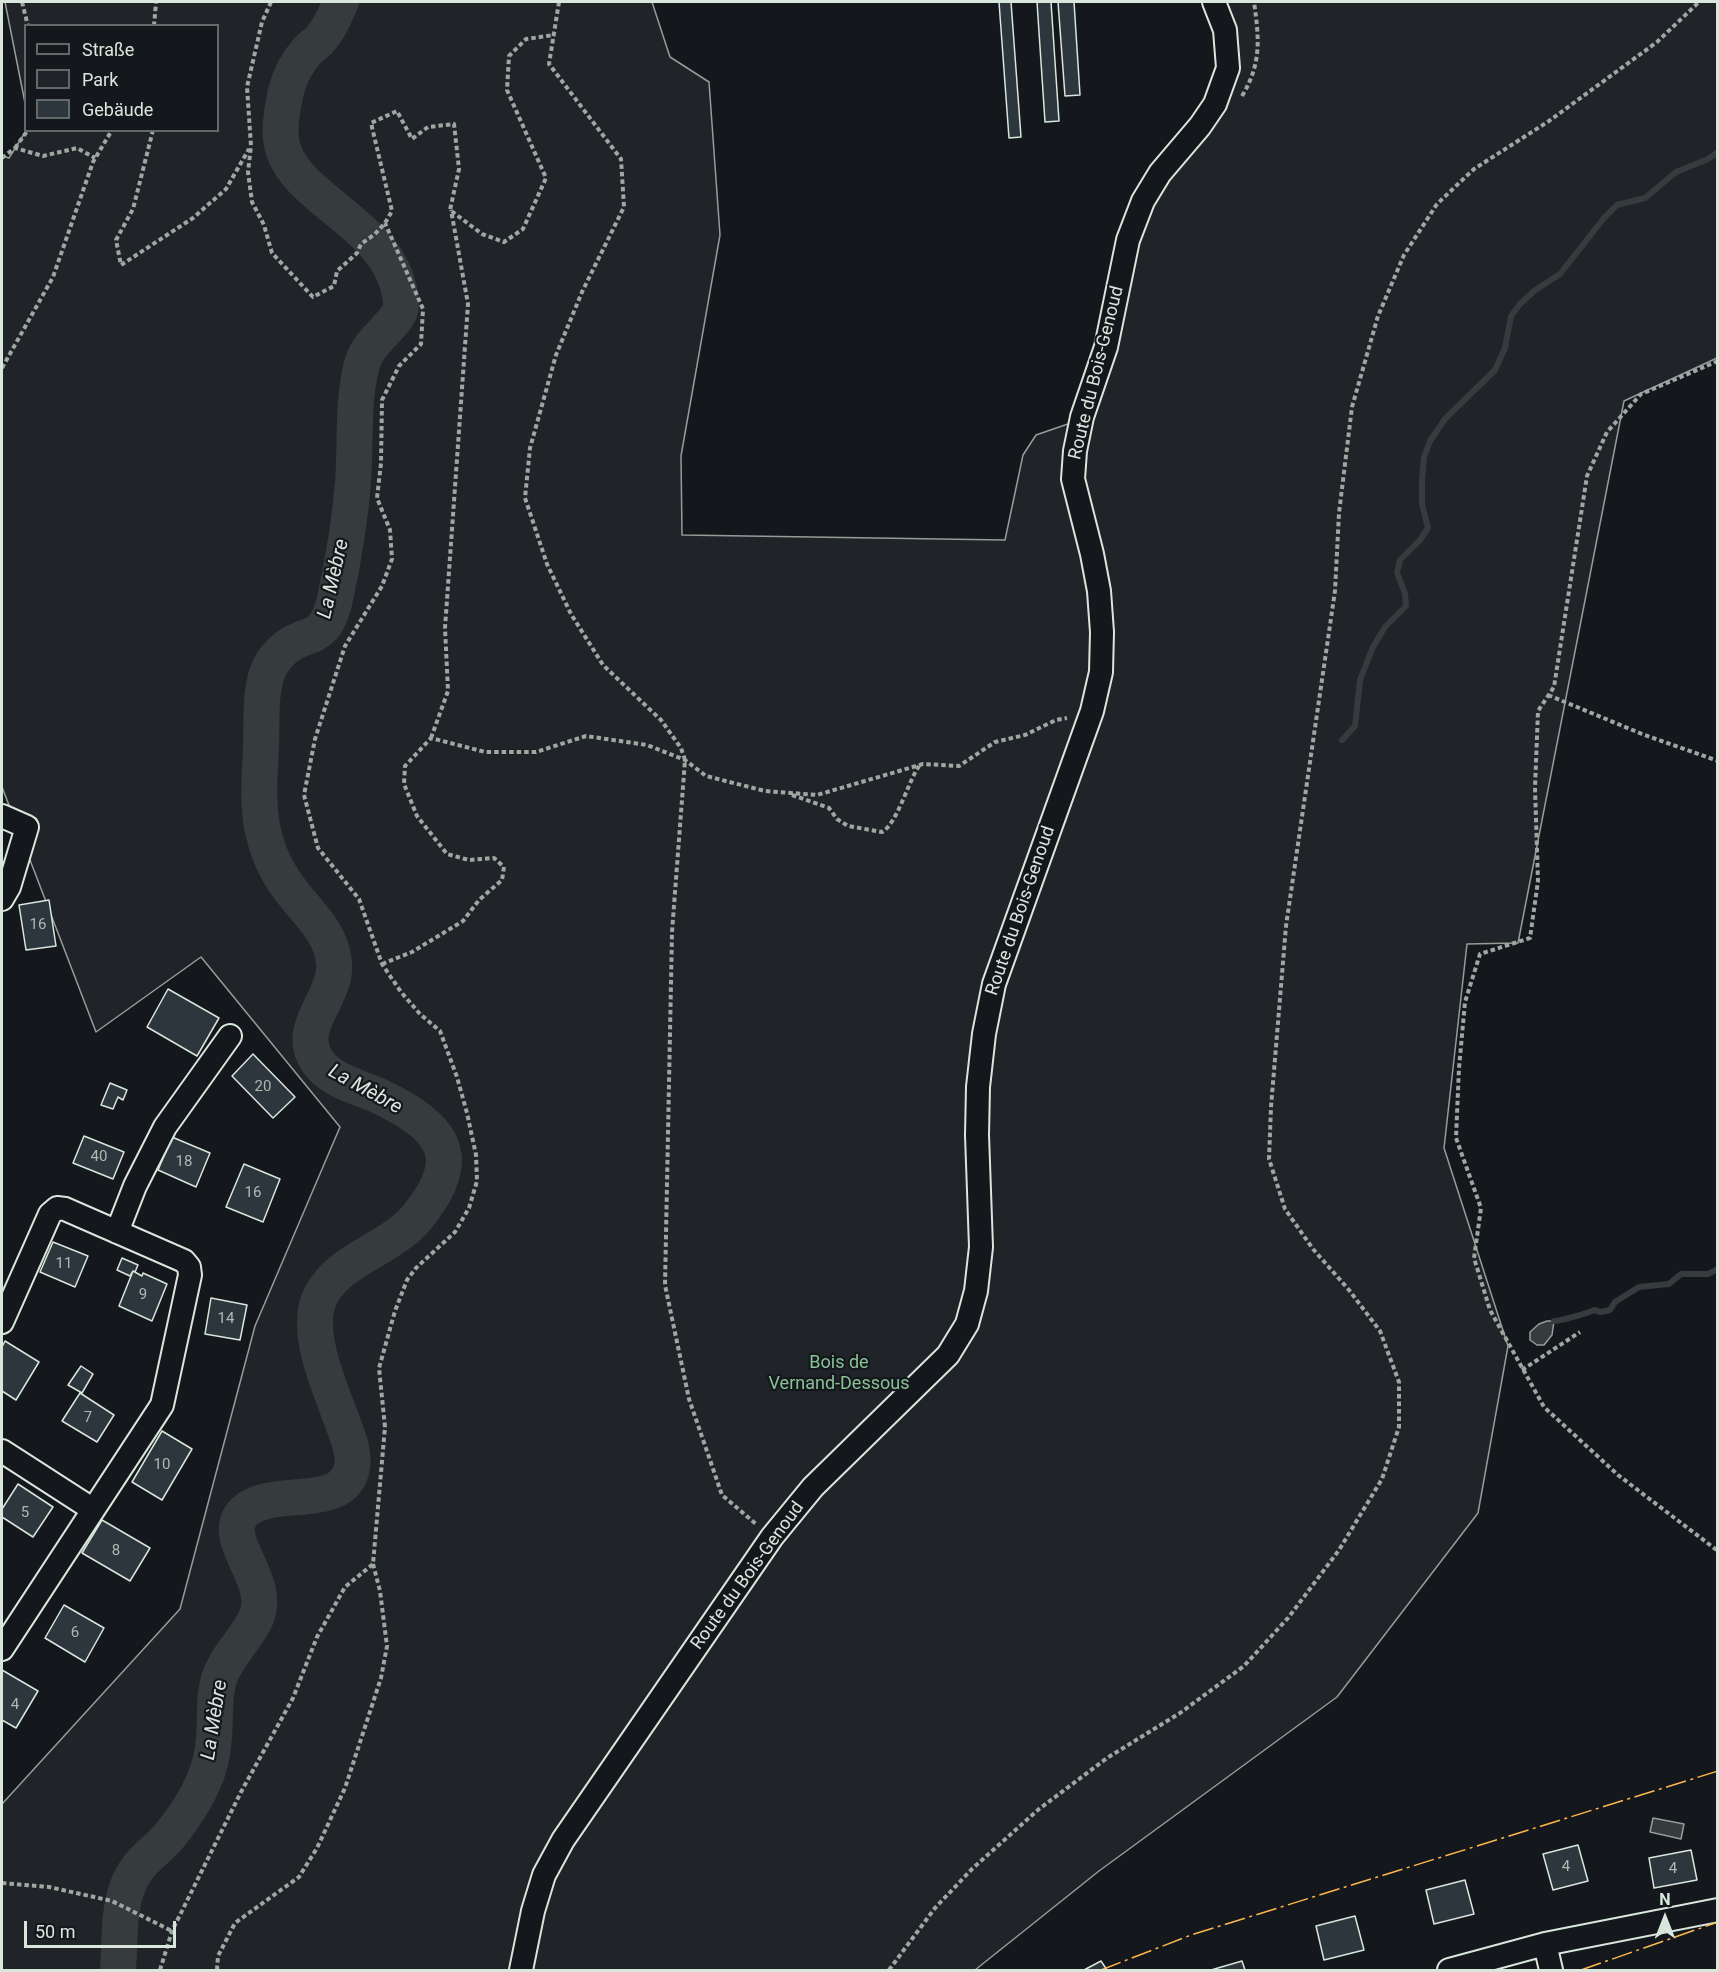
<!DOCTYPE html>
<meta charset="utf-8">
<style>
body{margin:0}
#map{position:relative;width:1719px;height:1972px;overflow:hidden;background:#14181c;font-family:Roboto,sans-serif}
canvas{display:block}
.frame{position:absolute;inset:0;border:3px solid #d8e6dc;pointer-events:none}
.legend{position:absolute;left:24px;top:24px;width:195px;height:108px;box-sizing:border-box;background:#14181c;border:2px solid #626a69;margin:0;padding:8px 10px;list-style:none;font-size:18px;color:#d8e6dc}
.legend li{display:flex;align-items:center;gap:12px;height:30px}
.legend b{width:30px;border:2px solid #626a69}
.north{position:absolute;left:1635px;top:1888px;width:60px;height:60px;-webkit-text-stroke:4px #14181c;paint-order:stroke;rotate:0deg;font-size:16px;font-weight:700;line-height:24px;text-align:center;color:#d8e6dc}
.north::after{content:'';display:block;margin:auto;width:21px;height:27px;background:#d8e6dc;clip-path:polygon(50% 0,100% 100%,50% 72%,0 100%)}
.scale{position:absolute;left:24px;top:1921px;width:152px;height:27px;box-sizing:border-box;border:3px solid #d8e6dc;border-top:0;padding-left:8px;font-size:18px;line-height:21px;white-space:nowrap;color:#d8e6dc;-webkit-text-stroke:4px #14181c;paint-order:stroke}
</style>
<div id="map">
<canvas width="1719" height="1972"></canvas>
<div class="frame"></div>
<ul class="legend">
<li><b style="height:8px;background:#14181c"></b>Straße</li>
<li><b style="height:16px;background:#202428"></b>Park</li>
<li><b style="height:16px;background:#2c363c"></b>Gebäude</li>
</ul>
<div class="north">N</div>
<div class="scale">50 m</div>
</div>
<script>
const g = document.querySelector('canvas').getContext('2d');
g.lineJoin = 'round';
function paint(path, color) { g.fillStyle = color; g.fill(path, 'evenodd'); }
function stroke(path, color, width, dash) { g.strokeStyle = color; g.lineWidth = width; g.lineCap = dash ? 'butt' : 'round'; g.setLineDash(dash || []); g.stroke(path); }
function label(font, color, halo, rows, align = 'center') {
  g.font = font + ' Roboto,sans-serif'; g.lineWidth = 4.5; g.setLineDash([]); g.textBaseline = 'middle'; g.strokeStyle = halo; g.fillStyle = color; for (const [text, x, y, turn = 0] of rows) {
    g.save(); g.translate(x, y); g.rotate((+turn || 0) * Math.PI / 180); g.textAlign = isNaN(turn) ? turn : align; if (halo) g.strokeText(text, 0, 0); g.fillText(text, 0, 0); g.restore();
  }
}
const green = new Path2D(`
 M 5,2 L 652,2 L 670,57 L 709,82 L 720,235 L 681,456 L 682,535 L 1005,540 L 1023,455 L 1036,435 L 1091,416 L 1135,242 L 1150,204 L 1222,107 L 1222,2 L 1717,2 L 1717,358 L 1624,401 L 1518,943 L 1467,944 L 1444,1148 L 1508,1346 L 1478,1513 L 1337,1697 L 1099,1871 L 975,1970 L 2,1970 L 2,1804 L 180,1609 L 255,1326 L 340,1127 L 201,957 L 96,1032 L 2,787 L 2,156 L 9,158 L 26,131 L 218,130 L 218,26 L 26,26 L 25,103 Z`);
paint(green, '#202428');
stroke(green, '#939e99', 1.5);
const water = new Path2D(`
 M 1547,1321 L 1554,1321 L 1552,1335 L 1544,1345 L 1537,1345 L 1530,1340 L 1530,1332 L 1539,1324 Z
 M 1653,1818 L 1684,1824 L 1681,1839 L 1650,1832 Z`);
paint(water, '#363b3e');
stroke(water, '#939e99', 1.5);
stroke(new Path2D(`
 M 1342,740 L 1355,726 L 1360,680 L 1373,647 L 1385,627 L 1406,606 L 1405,593 L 1397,573 L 1400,560 L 1420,540 L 1428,528 L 1422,504 L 1422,481 L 1424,457 L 1430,441 L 1445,419 L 1495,370 L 1505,348 L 1511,316 L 1520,304 L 1534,291 L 1560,274 L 1604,218 L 1617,205 L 1645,198 L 1676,172 L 1708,159 L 1718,152
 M 1554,1321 C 1560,1321 1589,1313 1594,1310 L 1601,1312 L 1610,1310 L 1615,1302 L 1639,1287 L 1669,1284 L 1681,1274 L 1708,1274 L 1718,1269`), '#363b3e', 6);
stroke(new Path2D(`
 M 118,1970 C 120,1944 118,1914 127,1888 C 137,1860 155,1854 171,1834 C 183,1819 195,1801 203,1783 C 209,1770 213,1752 214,1737 C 216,1717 213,1698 219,1679 C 227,1655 246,1640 256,1618 C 272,1581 224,1544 240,1517 C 263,1482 344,1515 352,1467 C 355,1453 347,1434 342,1421 C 330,1387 303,1330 321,1295 C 338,1263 378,1252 404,1230 C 416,1221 426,1206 434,1193 C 440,1182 444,1172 444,1160 C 443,1128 404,1108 379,1096 C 359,1087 331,1081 318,1062 C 293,1027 338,998 334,962 C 331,933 309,914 292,892 C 280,877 270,858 265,839 C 256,809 260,776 261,745 C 262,725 260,705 264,685 C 266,674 271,662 279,654 C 304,627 324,648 335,599 C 343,562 350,520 353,482 C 356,443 352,402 362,364 C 369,338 399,325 401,306 C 402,303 400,299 400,295 C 389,221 288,199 281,139 C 279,125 283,105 286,91 C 290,76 298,61 308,50 C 320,38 315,47 325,33 C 332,24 336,12 341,2`), '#363b3e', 36);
const building = new Path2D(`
 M 999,2 L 1011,2 L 1021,137 L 1009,138 Z
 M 1037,2 L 1051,2 L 1059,121 L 1045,122 Z
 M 1058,2 L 1074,2 L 1080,95 L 1065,96 Z
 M 49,900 L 56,946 L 26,950 L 19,905 Z
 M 168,989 L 219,1018 L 197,1056 L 147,1027 Z
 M 253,1054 L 295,1097 L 273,1118 L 232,1076 Z
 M 110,1083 L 127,1090 L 123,1100 L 118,1097 L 113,1109 L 101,1105 Z
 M 84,1136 L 124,1152 L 113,1179 L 73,1163 Z
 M 172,1137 L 210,1153 L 196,1187 L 158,1170 Z
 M 244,1164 L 280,1179 L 263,1222 L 226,1207 Z
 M 53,1242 L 88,1256 L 75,1287 L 40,1272 Z
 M 122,1258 L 138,1265 L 135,1272 L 133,1271 L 130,1276 L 117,1270 Z
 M 133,1271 L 142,1276 L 143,1273 L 167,1284 L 152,1321 L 119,1306 Z
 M 211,1298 L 247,1305 L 240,1340 L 205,1334 Z
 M 5,1341 L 39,1362 L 16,1400 L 2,1391 L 2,1347 Z
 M 81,1366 L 93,1374 L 82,1393 L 68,1385 Z
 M 80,1393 L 114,1415 L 97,1442 L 62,1421 Z
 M 162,1431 L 192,1449 L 162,1500 L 132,1482 Z
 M 18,1484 L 53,1507 L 33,1537 L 2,1517 L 2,1509 Z
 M 102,1520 L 150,1548 L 130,1581 L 82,1553 Z
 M 64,1605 L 104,1628 L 85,1662 L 45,1638 Z
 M 2,1670 L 38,1691 L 16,1728 L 2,1720 Z
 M 1578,1845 L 1588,1881 L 1553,1890 L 1543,1854 Z
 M 1691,1850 L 1697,1880 L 1654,1888 L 1649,1858 Z
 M 1465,1880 L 1474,1914 L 1434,1924 L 1426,1890 Z
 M 1355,1916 L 1364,1950 L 1324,1960 L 1316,1926 Z
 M 1101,1961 L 1107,1970 L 1084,1970 Z
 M 1242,1961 L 1245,1970 L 1211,1970 Z`);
paint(building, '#2c363c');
stroke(building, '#d8e6dc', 1.5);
const minor = new Path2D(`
 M 2,816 L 27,827 L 9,887 L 2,899
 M 117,1232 L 135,1186 L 165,1127 L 230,1036
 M 2,1322 L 50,1214 L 57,1208 L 65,1209 L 184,1261 L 189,1267 L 190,1275 L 162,1405 L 2,1649
 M 2,1451 L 92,1509
 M 1545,1944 L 1551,1970
 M 521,1970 L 533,1911 L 544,1875 L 563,1840 L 772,1537 L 813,1487 L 948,1355 L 967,1324 L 976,1291 L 981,1247 L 977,1135 L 978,1087 L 984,1034 L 994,984 L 1092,711 L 1101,672 L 1102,632 L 1099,591 L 1092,554 L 1073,479 L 1075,451 L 1082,417 L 1106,347 L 1128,240 L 1143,201 L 1160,173 L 1200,126 L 1215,104 L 1228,68 L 1225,30 L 1214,2
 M 1449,1970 L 1545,1944 L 1718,1910`);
stroke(minor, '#d8e6dc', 26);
stroke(new Path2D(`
 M 22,2 L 28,26
 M 271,2 L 262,22 L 247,87 L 251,146 L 248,172 L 252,202 L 264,225 L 272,253 L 313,297 L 334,286 L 337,271 L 357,253 L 361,244 L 375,234 L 385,223 L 392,211 L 371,123 L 397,111 L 412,139 L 428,127 L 454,124 L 459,169 L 450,210 L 482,234 L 504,242 L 523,229 L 546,178 L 507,90 L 509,56 L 526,39 L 554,35
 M 559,2 L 549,64 L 621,159 L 624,207 L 582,292 L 556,355 L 530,448 L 525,498 L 547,564 L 571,614 L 603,665 L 661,720 L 681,748 L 685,760 L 672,932 L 665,1285 L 689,1399 L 722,1495 L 756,1524
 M 154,26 L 156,2
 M 1242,96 C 1262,63 1259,38 1254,2
 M 153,130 L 133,209 L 116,240 L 121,265 L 193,218 L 226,189 L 249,149
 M 15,148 L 28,130
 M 2,158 L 15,148 L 43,156 L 77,148 L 95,158
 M 1718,361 L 1641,394 L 1607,432 L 1587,476 L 1554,687 L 1538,711 L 1535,788 L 1538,881 L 1530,938 L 1480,954 L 1465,1002 L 1459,1068 L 1456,1138 L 1481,1208 L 1474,1258 L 1490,1310 L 1544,1407 L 1618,1475 L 1718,1551
 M 2,368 L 53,277 L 93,162 L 112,130
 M 1548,695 L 1642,734 L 1718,761
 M 431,738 L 448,691 L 445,628 L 468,304 L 451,210
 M 792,795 L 829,808 L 837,819 L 848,826 L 882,832 C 897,824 908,782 919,766
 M 382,964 L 412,952 L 463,921 L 479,900 L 502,880 L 504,867 L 494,858 L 469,860 L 447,854 L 417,816 L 404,784 L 405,766 L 431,738 L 485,752 L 536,752 L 586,736 L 647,745 L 685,760 L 706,776 L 765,791 L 817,795 L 923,764 L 959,766 L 995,742 L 1025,735 L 1056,720 L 1067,718
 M 1522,1370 L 1580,1332
 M 2,1883 L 49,1887 L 112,1901 L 172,1931
 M 160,1970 L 172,1931 L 241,1792 L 293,1698 L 317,1637 L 345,1587 L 373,1564 L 385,1427 L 379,1368 L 395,1311 L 407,1280 L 416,1268 L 455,1232 L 469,1208 L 477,1181 L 476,1155 L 467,1113 L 457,1077 L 440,1031 L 420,1014 L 401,992 L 382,964 L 359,899 L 318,848 L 304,795 L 315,739 L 345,646 L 382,586 L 392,559 L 390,530 L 377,498 L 381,463 L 382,400 L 399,366 L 421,344 L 423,309 L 385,223
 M 217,1970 L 218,1956 L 235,1923 L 299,1877 L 317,1848 L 345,1788 L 381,1678 L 387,1646 L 380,1591 L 373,1564
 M 889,1970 L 935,1908 L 972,1869 L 1039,1809 L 1107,1758 L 1180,1713 L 1244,1666 L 1288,1618 L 1339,1550 L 1382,1479 L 1399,1427 L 1399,1382 L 1380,1331 L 1349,1290 L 1313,1249 L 1285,1209 L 1269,1159 L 1271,1107 L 1286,926 L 1335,591 L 1339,513 L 1352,407 L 1378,316 L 1404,255 L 1437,204 L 1474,169 L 1549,121 L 1657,42 L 1699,2`), '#9da8a2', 4, [4.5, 3]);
stroke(minor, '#14181c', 22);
stroke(new Path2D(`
 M 1101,1970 L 1191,1935 L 1718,1771
 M 1581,1970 L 1718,1922`), '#ffb74d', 1.5, [21, 4.5, 3, 4.5]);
label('15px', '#adbab4', null, [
 ["16",38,925],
 ["20",263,1087],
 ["40",99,1157],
 ["18",184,1162],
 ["16",253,1193],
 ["11",64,1264],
 ["9",143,1295],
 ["14",226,1319],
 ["7",88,1418],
 ["10",162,1465],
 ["5",25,1513],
 ["8",116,1551],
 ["6",75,1633],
 ["4",15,1705],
 ["4",1566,1867],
 ["4",1673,1869]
]);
label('18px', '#d8e6dc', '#14181c', [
 ["Route du Bois-Genoud",1097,373,-76],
 ["Route du Bois-Genoud",1021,911,-71],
 ["Route du Bois-Genoud",748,1576,-54]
]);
label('18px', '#8ac095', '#14181c', [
 ["Bois de",839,1363],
 ["Vernand-Dessous",839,1384]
]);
label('italic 20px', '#d8e6dc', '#14181c', [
 ["La Mèbre",334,579,-77],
 ["La Mèbre",365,1090,29],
 ["La Mèbre",215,1720,-81]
]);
</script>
